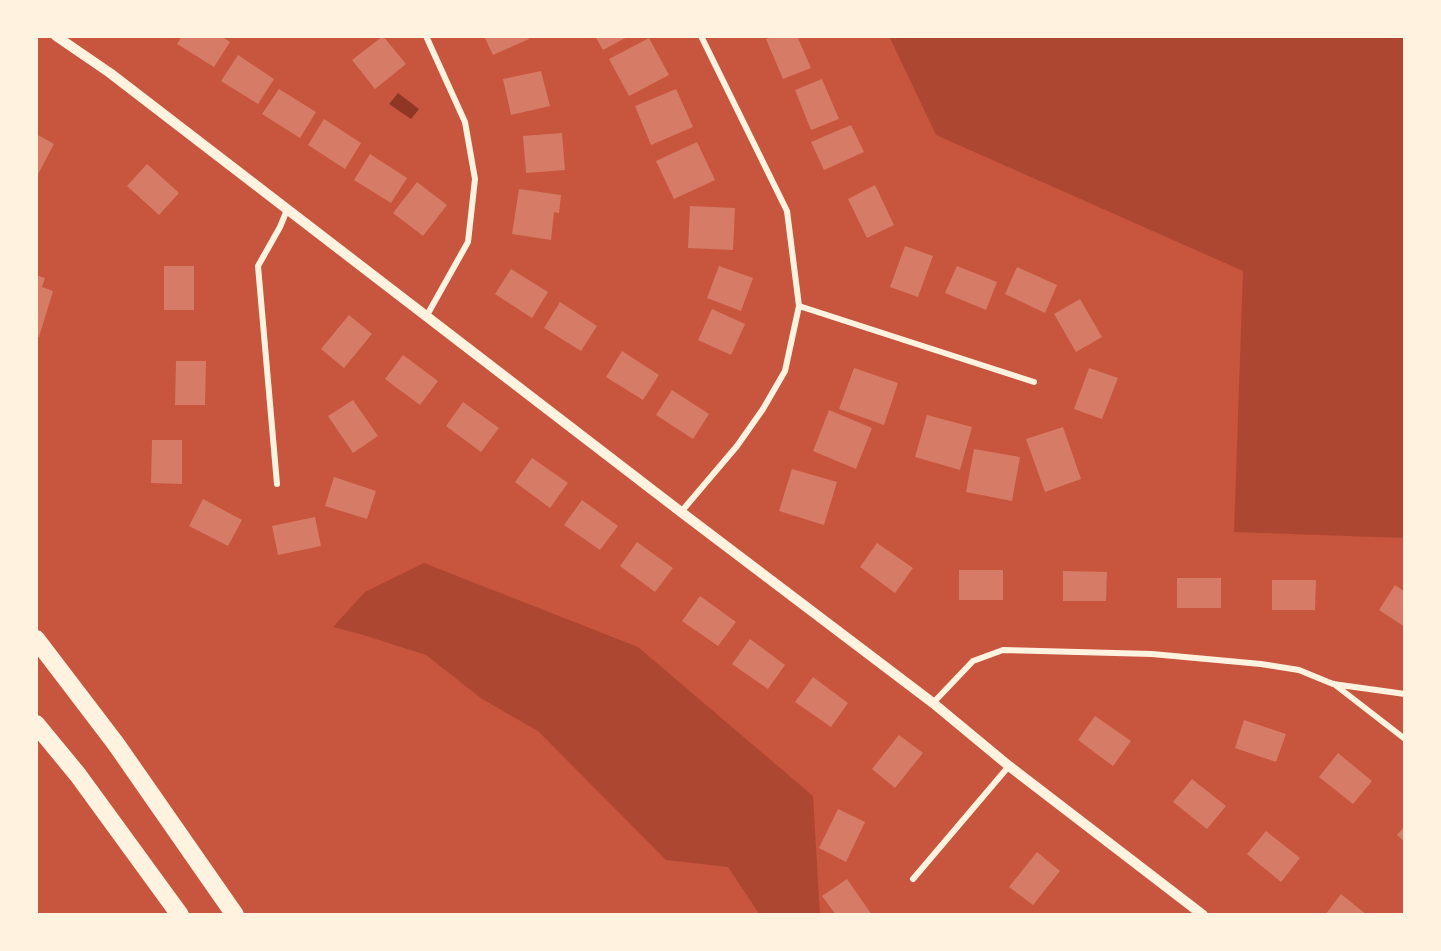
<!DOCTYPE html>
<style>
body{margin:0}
#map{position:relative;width:1441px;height:951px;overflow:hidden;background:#c8553d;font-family:Helvetica,sans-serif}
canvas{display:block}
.frame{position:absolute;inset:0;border:38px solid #fff3e0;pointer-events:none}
</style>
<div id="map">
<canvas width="1441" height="951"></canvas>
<div class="frame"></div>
</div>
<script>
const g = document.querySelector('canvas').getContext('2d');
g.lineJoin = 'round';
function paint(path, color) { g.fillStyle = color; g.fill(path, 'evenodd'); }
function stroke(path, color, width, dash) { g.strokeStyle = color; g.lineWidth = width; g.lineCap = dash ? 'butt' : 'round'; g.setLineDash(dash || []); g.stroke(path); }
paint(new Path2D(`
 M 889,36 L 1405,36 L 1405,538 L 1234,532 L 1243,271 L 936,135 Z
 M 424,563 L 638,647 L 813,796 L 820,915 L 760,915 L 728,867 L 666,860 L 538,731 L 482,699 L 426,655 L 360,634 L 333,627 L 365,592 Z`), '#ae4732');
paint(new Path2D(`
 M 398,93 L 419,109 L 411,119 L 389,104 Z`), '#8f3625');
paint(new Path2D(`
 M 182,36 L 221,36 L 230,42 L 214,67 L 177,44 Z
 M 383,36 L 406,64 L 375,89 L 352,60 Z
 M 484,36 L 527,36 L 529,39 L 493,55 Z
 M 595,36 L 629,36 L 603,50 Z
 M 774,36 L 797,36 L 811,68 L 783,79 L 766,39 Z
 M 649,38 L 669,75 L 629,96 L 609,59 Z
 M 238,55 L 274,79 L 258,104 L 221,81 Z
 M 541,71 L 550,106 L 511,115 L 503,79 Z
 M 822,79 L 839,119 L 811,130 L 795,90 Z
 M 279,89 L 316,112 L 300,138 L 262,114 Z
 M 676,89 L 693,127 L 651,145 L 635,106 Z
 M 324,119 L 361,143 L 345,169 L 308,145 Z
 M 851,125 L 864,152 L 824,170 L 811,142 Z
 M 562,133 L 565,170 L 526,173 L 523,136 Z
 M 36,134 L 54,144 L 36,178 Z
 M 697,142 L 715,180 L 674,199 L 656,161 Z
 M 370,154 L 407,178 L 391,203 L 354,180 Z
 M 147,164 L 179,193 L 159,215 L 127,186 Z
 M 417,182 L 447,205 L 423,236 L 393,213 Z
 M 875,185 L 894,225 L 867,238 L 848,199 Z
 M 519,189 L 561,195 L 559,213 L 554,212 L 551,240 L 512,234 Z
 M 690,206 L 735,208 L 733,250 L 688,248 Z
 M 905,246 L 933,256 L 918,297 L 890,287 Z
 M 164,266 L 194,266 L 194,310 L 164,310 Z
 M 719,266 L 753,278 L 741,311 L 707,298 Z
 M 957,266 L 997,282 L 986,310 L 945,293 Z
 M 1017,267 L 1057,285 L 1045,313 L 1005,294 Z
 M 511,269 L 548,292 L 532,318 L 495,294 Z
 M 36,275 L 45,278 L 42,287 L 53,291 L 39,337 L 36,336 Z
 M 1080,299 L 1102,337 L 1076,352 L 1054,314 Z
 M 560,302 L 597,326 L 581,351 L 544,328 Z
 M 712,309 L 745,324 L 731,355 L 698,340 Z
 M 349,315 L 372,334 L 344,368 L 321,349 Z
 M 622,351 L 659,375 L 643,400 L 606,377 Z
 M 403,355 L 438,381 L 420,405 L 385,379 Z
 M 176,361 L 206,361 L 205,405 L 175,405 Z
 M 854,368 L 898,383 L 884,425 L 839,409 Z
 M 1089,368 L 1118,378 L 1102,419 L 1074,409 Z
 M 672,390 L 709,414 L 693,439 L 656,415 Z
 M 353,400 L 378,436 L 353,453 L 328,416 Z
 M 463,402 L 499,428 L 481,452 L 446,426 Z
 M 829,410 L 872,428 L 856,469 L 813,451 Z
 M 927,415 L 972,427 L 960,470 L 915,457 Z
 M 1063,427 L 1081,479 L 1045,492 L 1026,439 Z
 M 152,440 L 182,440 L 182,484 L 151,483 Z
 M 974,449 L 1020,457 L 1012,501 L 966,492 Z
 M 532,458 L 568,483 L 550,508 L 515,482 Z
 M 792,469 L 837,482 L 824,525 L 779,511 Z
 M 334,477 L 376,491 L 367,519 L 325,506 Z
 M 203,499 L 242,520 L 228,546 L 189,526 Z
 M 582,500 L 618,526 L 600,550 L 564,525 Z
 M 315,517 L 321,546 L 278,555 L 272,526 Z
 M 637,542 L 673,568 L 655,592 L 620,566 Z
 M 877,543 L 913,568 L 895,593 L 860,567 Z
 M 959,570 L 1003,570 L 1003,600 L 959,600 Z
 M 1063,571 L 1107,572 L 1106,601 L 1063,601 Z
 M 1177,578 L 1221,578 L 1221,608 L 1177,608 Z
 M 1272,580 L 1316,580 L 1315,610 L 1272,610 Z
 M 1395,585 L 1405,592 L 1405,627 L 1379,610 Z
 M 700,596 L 736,622 L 718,646 L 682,621 Z
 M 750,639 L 785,665 L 768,689 L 732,664 Z
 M 813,677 L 848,703 L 831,727 L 795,702 Z
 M 1095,716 L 1131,741 L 1113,766 L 1078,740 Z
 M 1244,720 L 1286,734 L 1276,762 L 1235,748 Z
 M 899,735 L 923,753 L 895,788 L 872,769 Z
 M 1338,753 L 1372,781 L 1353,804 L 1319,777 Z
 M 1192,779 L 1226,806 L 1207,829 L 1173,802 Z
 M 838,809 L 865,822 L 846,862 L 819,848 Z
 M 1405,826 L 1405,842 L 1397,835 Z
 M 1266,831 L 1300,858 L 1281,882 L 1247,854 Z
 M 1037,852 L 1060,871 L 1033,905 L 1009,887 Z
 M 847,879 L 872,915 L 836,915 L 822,896 Z
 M 1341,894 L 1367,915 L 1325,915 Z`), '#d67c66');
stroke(new Path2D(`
 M 426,36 L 465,122 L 475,179 L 468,242 L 426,317
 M 799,306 L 1034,382
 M 277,484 L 258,266 L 280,227 L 287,210
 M 681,512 L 737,446 L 763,409 L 785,371 L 799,306 L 787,211 L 701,36
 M 1334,684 L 1405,739
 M 933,703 L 973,661 L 1003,650 L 1152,654 L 1261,664 L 1299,670 L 1333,684 L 1405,694
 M 913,879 L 1009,766`), '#fff3e0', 6);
stroke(new Path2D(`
 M 56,36 L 110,73 L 681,512 L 933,703 L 1009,766 L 1203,915`), '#fff3e0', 10);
stroke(new Path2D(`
 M 36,639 L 116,744 L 235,915
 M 36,724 L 78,775 L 180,915`), '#fff3e0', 18);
</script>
